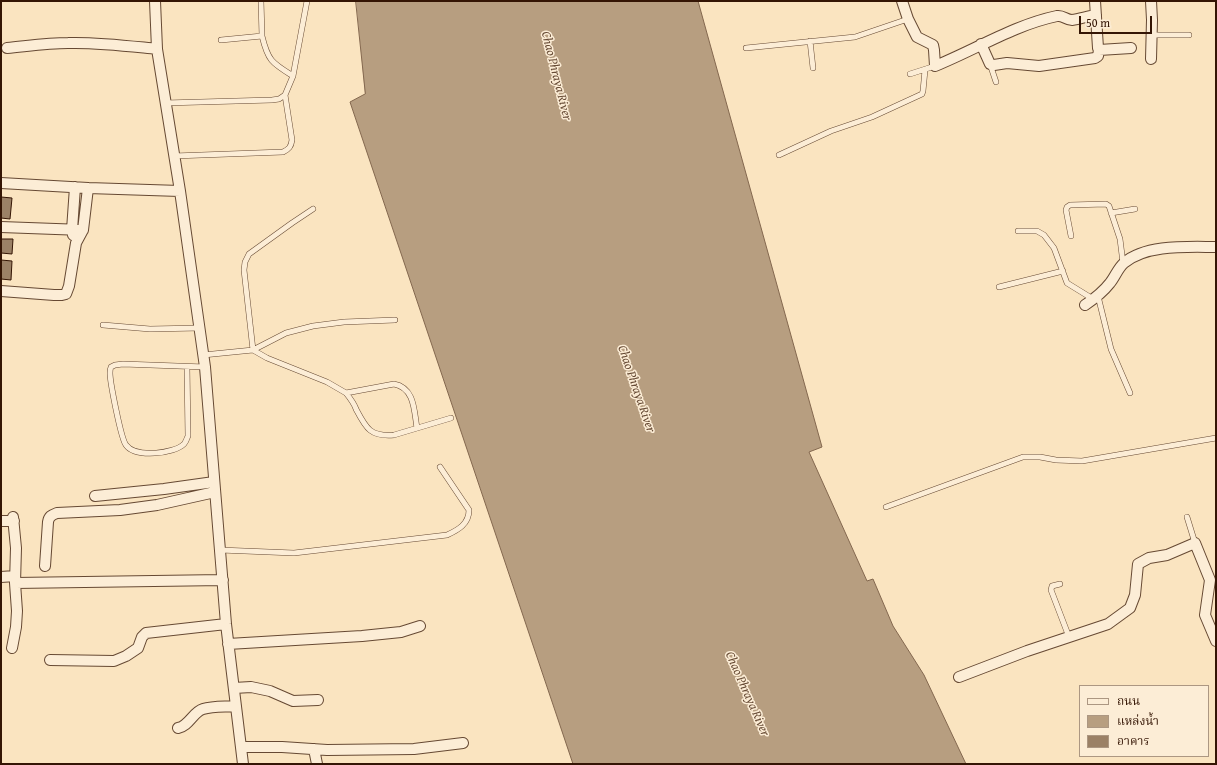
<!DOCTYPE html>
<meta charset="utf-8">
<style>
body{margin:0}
#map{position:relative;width:1217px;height:765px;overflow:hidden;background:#fae4c0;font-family:"Gentium Book Plus","Noto Serif Thai",serif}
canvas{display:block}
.frame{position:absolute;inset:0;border:2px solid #341504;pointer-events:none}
.legend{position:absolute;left:1079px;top:685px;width:130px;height:72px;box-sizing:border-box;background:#fcedd6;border:1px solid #ac9782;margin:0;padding:5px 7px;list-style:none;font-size:12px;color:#341504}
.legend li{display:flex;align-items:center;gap:8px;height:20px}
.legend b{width:20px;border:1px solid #ac9782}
.scale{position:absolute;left:1079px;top:16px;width:73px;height:18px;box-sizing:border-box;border:2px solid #341504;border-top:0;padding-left:5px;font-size:12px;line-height:14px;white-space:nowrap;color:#341504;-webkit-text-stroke:3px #fcedd6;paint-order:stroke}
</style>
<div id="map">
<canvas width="1217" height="765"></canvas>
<div class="frame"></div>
<ul class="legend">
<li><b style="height:5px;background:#fcedd6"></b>ถนน</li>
<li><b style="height:11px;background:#b79e80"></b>แหล่งน้ำ</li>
<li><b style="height:11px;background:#9b8166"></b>อาคาร</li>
</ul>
<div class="scale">50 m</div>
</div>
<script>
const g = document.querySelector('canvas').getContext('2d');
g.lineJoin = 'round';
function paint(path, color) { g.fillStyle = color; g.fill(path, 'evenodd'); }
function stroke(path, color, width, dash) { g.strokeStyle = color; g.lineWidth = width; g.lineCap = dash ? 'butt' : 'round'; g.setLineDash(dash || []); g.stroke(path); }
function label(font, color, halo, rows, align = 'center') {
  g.font = font + ' "Gentium Book Plus",serif'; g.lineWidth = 3; g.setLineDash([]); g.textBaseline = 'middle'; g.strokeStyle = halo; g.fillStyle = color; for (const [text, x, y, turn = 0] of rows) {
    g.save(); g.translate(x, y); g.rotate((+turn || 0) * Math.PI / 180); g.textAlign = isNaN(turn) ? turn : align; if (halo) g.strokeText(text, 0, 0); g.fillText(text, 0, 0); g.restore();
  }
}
const water = new Path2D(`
 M 356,1 L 698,1 L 822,447 L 809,452 L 867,581 L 873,579 L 893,626 L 924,675 L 966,764 L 573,764 L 350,102 L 365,94 Z`);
paint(water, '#b79e80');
stroke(water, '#83674e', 1);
const building = new Path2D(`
 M 1,197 L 12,198 L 10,219 L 1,218 Z
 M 1,239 L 13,239 L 12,254 L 1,253 Z
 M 1,260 L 12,261 L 11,280 L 1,279 Z`);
paint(building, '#9b8166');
stroke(building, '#341504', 1);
const lane = new Path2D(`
 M 261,1 L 262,36
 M 1152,35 L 1189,35
 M 221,40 L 262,36 C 268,61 272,63 293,76
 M 810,41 L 813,68
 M 746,48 L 855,37 L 908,19
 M 990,64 L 996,82
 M 910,74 L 935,66
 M 165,103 L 272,100 L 279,99 L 285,95
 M 779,155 L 831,131 L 872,117 L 922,94 L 923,91 L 925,70
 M 174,156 L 283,152 C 289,149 291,147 292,140 L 285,95 L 293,76 L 307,1
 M 313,209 L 292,223 L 249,254 L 245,262 L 244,270 L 253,350 L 267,358 L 327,382 L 346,393 L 394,384 C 415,388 414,411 417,428
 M 1111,213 L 1135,209
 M 1018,231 L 1037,231 L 1044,235 L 1054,248 L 1067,283 L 1093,299
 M 1071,236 L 1066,210 L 1067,207 L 1070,205 L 1106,204 L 1109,206 L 1120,239 L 1123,263
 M 999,287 L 1063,271
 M 1098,296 L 1111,349 L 1130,393
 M 103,325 L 150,329 L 199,328
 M 203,355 L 253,350 L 286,333 L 313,326 L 344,322 L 395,320
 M 187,367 L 188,436 C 187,438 186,442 184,444 C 174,454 135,458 126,445 C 121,439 110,382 110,373 C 110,370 110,369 111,367 L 115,365 L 123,364 L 205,367
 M 346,393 C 350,398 354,403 356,409 C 366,428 370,437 394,435 L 451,418
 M 886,507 L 1023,457 L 1040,457 L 1056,460 L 1082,461 L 1216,438
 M 1187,517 L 1195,543
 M 220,550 L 294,553 L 447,535 C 458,530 469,524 469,510 L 440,467
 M 1060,584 L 1052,586 L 1051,590 L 1069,637`);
const street = new Path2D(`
 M 155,1 L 157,49 L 180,191 L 205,367 L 226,624 L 243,764
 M 902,1 L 908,19 L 917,37 L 933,45 L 934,50 L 935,66 C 975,50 1014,25 1057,16 C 1063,15 1066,20 1072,20 C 1080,19 1088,16 1096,15
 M 1095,1 L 1098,48 L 1099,50 L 1131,48
 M 981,44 L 990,64 L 994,65 L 1007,63 L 1039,66 L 1095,58 L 1098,56 L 1099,50
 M 7,48 C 28,46 48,43 68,43 C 98,42 128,46 157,49
 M 1151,59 L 1152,20 L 1151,1
 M 1,183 L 88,188 L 180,191
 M 1,227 L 83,230
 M 73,235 L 72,230 L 75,187
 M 1,291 L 54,295 L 62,295 L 66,294 L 69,286 L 76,243 L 83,230 L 88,188
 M 1085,305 C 1094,299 1103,292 1110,283 C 1115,277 1118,268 1124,263 C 1146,244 1188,247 1216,247
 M 95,496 L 164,489 L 214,482
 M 1,521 L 14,521
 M 45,566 L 48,522 C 49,516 52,515 57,513 L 120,510 L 157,505 L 215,492
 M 1,577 L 15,576
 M 15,583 L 223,580
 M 228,644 L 362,636 L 401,632 L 420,626
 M 12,648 L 16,627 L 17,611 L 15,583 L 16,548 L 13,517
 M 50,660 L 114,661 L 126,656 L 138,648 L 142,637 L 146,633 L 226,624
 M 959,677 L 1027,651 L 1108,624 L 1130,608 L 1135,595 L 1138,564 L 1149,558 L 1167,555 L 1195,543 L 1210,580 L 1205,615 L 1216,641
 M 234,688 L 251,687 L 270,691 L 293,701 L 318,700
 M 178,728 C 189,726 193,712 203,709 C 213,706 226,707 236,706
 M 241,747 L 282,747 L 327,750 L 414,749 L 463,743
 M 314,749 L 317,764`);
stroke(lane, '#664933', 6);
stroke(street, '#664933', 12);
stroke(lane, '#fcedd6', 5);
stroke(street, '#fcedd6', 10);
label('italic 13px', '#684c36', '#fcedd6', [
 ["Chao Phraya River",556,76,76],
 ["Chao Phraya River",636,389,71],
 ["Chao Phraya River",747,694,66]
]);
</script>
